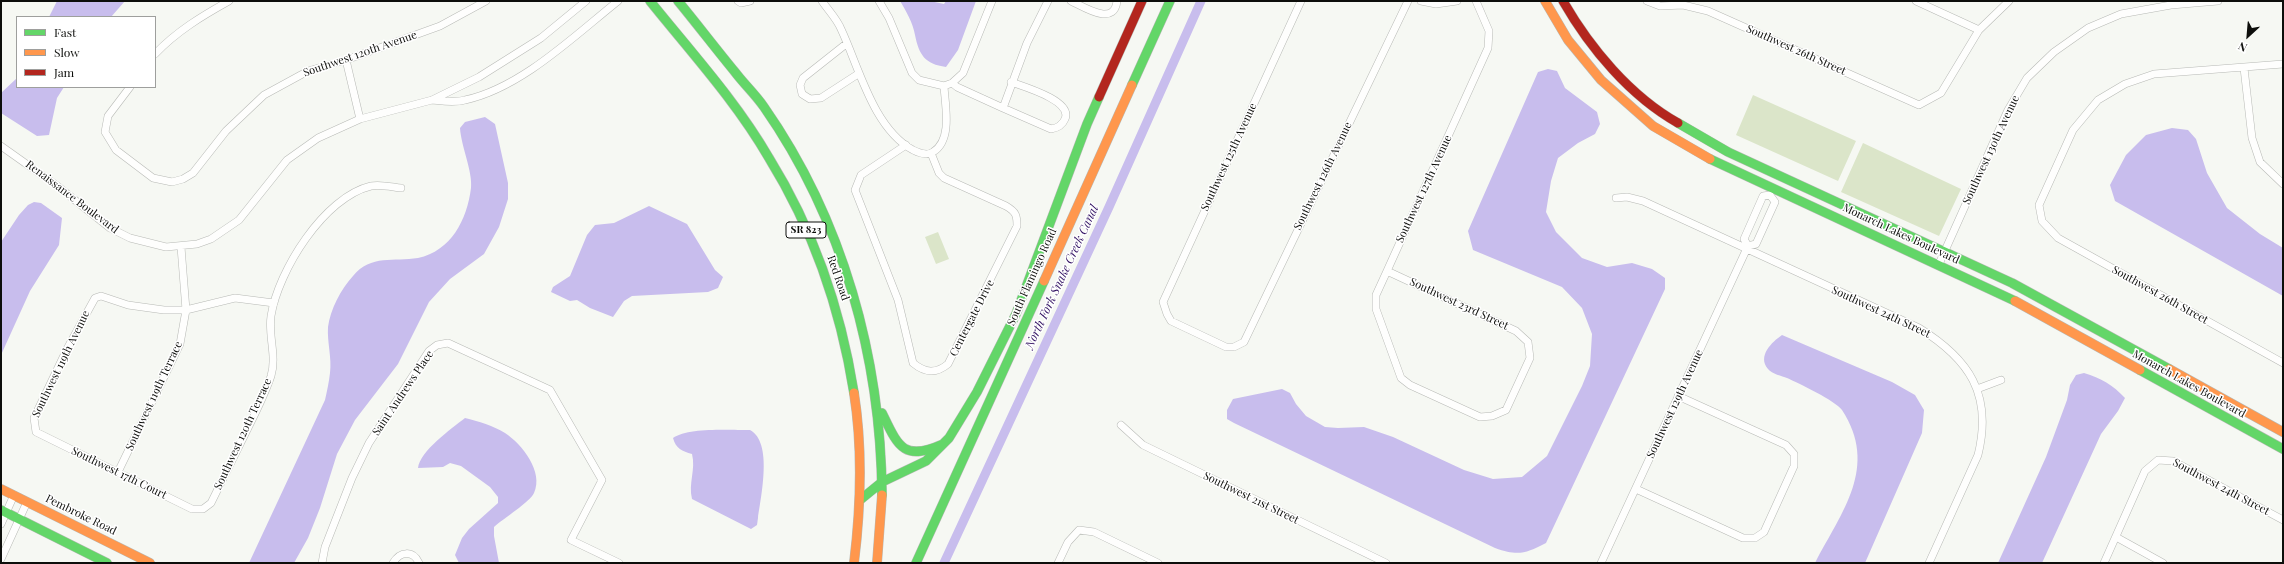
<!DOCTYPE html>
<style>
body{margin:0}
#map{position:relative;width:2284px;height:564px;overflow:hidden;background:#f6f8f3;font-family:"Playfair Display",serif}
canvas{display:block}
.frame{position:absolute;inset:0;border:2px solid #0d0e0b;pointer-events:none}
.legend{position:absolute;left:16px;top:16px;width:140px;height:72px;box-sizing:border-box;background:#fff;border:1px solid #9e9f9d;margin:0;padding:5px 7px;list-style:none;font-size:12px;color:#0d0e0b}
.legend li{display:flex;align-items:center;gap:8px;height:20px}
.legend b{width:20px;border:1px solid #9e9f9d}
.north{position:absolute;left:2228px;top:16px;width:40px;height:40px;-webkit-text-stroke:3px #fff;paint-order:stroke;rotate:206deg;font-size:11px;font-weight:700;line-height:16px;text-align:center;color:#0d0e0b}
.north::after{content:'';display:block;margin:auto;width:14px;height:18px;background:#0d0e0b;clip-path:polygon(50% 0,100% 100%,50% 72%,0 100%)}
</style>
<div id="map">
<canvas width="2284" height="564"></canvas>
<div class="frame"></div>
<ul class="legend">
<li><b style="height:5px;background:#63d668"></b>Fast</li>
<li><b style="height:5px;background:#ff974d"></b>Slow</li>
<li><b style="height:5px;background:#b3261e"></b>Jam</li>
</ul>
<div class="north">N</div>
</div>
<script>
const g = document.querySelector('canvas').getContext('2d');
g.lineJoin = 'round';
function paint(path, color) { g.fillStyle = color; g.fill(path, 'evenodd'); }
function stroke(path, color, width, dash) { g.strokeStyle = color; g.lineWidth = width; g.lineCap = dash ? 'butt' : 'round'; g.setLineDash(dash || []); g.stroke(path); }
function label(font, color, halo, rows, align = 'center') {
  g.font = font + ' "Playfair Display",serif'; g.lineWidth = 3; g.setLineDash([]); g.textBaseline = 'middle'; g.strokeStyle = halo; g.fillStyle = color; for (const [text, x, y, turn = 0] of rows) {
    g.save(); g.translate(x, y); g.rotate((+turn || 0) * Math.PI / 180); g.textAlign = isNaN(turn) ? turn : align; if (halo) g.strokeText(text, 0, 0); g.fillText(text, 0, 0); g.restore();
  }
}
paint(new Path2D(`
 M 1753,95 L 1856,141 L 1838,181 L 1736,135 Z
 M 1863,143 L 1961,189 L 1939,236 L 1841,192 Z
 M 938,232 L 949,259 L 936,264 L 925,237 Z`), '#dbe5c9');
paint(new Path2D(`
 M 57,1 L 125,1 L 111,17 L 49,17 Z
 M 900,1 L 930,1 L 944,4 L 946,1 L 976,1 L 958,50 L 946,67 C 925,64 919,55 915,35 C 913,23 906,11 900,1 Z
 M 1548,69 L 1557,71 L 1565,88 L 1597,112 L 1600,124 L 1595,134 L 1578,143 L 1558,158 L 1551,181 L 1546,212 L 1556,232 L 1582,258 L 1607,267 L 1632,263 L 1652,269 L 1665,278 L 1665,289 L 1546,543 C 1525,554 1518,556 1495,548 L 1234,423 L 1227,419 L 1227,410 L 1233,399 L 1282,389 L 1290,393 L 1296,404 L 1306,416 L 1325,427 L 1338,428 L 1364,427 L 1393,437 L 1464,470 L 1493,479 L 1522,477 L 1547,456 L 1582,386 L 1590,366 L 1592,334 L 1582,308 L 1562,287 L 1473,250 L 1468,231 L 1538,72 Z
 M 17,78 L 17,87 L 64,87 L 57,98 L 49,135 L 37,136 L 1,113 L 1,93 Z
 M 485,117 L 495,124 L 508,183 L 508,199 L 499,227 L 484,254 L 450,279 L 429,302 L 398,364 L 355,420 L 337,454 L 320,508 L 308,538 L 294,563 L 249,563 L 325,400 C 327,391 329,382 330,373 C 332,358 327,342 328,327 C 330,310 341,289 353,276 C 371,254 394,262 418,258 C 451,251 467,220 471,188 C 473,172 461,146 460,128 L 465,122 Z
 M 2172,128 L 2188,130 L 2196,139 L 2207,173 L 2227,208 L 2260,234 L 2283,248 L 2283,296 L 2115,201 L 2110,185 L 2126,155 L 2146,135 Z
 M 34,202 L 41,203 L 62,218 L 59,245 L 30,291 L 1,355 L 1,242 L 19,215 L 28,205 Z
 M 649,206 L 687,224 L 715,270 L 723,277 L 718,288 L 708,292 L 632,296 L 624,301 L 613,317 L 590,308 L 577,300 L 570,301 L 551,292 L 553,287 L 570,276 L 587,235 L 595,225 L 614,223 Z
 M 1782,335 L 1892,382 L 1915,395 L 1924,410 L 1922,433 L 1865,563 L 1815,563 C 1842,511 1879,467 1842,410 C 1836,401 1798,383 1787,378 C 1782,376 1772,374 1768,369 C 1757,356 1772,342 1782,335 Z
 M 2084,373 C 2101,378 2113,385 2125,398 L 2118,411 L 2101,434 L 2042,563 L 1998,563 L 2046,457 L 2067,400 L 2070,385 L 2076,375 Z
 M 465,418 C 478,421 494,426 505,433 C 522,444 544,472 534,493 C 530,502 504,518 494,527 L 494,536 L 499,563 L 459,563 L 455,555 L 462,538 L 469,529 L 498,503 L 498,497 L 490,487 L 461,466 L 450,463 L 443,467 L 418,468 C 420,451 451,429 465,418 Z
 M 750,430 C 773,442 761,496 758,518 L 757,525 L 751,529 L 692,499 C 688,483 696,470 692,454 C 682,451 676,449 673,438 C 688,427 731,430 750,430 Z`), '#c8bded');
stroke(new Path2D(`
 M 944,563 L 1109,207 L 1201,1`), '#c8bded', 9);
const street = new Path2D(`
 M 738,1 L 741,3 L 750,1
 M 822,1 C 828,10 837,19 841,29 C 859,67 873,128 913,150 C 919,153 927,156 933,152 C 953,140 945,105 944,86
 M 879,1 L 889,18 L 912,73 L 919,80 L 944,86 L 952,83 L 963,73 L 992,1
 M 1071,1 C 1084,7 1114,27 1117,1
 M 1301,1 L 1163,302 L 1167,314 L 1171,321 L 1226,347 L 1234,347 L 1244,342 L 1408,1
 M 1421,1 L 1436,4 L 1457,1
 M 1647,1 L 1660,6 L 1683,5 L 1708,11 L 1919,105 L 1941,93 L 1979,30 L 2009,1
 M 1916,1 L 1979,30
 M 846,44 L 803,78 L 800,85 L 802,94 L 810,99 L 821,98 L 858,74
 M 155,54 C 177,31 202,16 229,1
 M 346,60 L 360,119
 M 2283,64 L 2154,74 L 2125,84 L 2098,100 L 2073,130 L 2039,205 L 2042,221 L 2058,238 L 2283,363
 M 2244,68 L 2252,138 L 2260,162 L 2283,184
 M 952,83 L 957,87 L 1003,108 L 1027,43 L 1048,1
 M 130,87 L 108,116 L 105,132 L 116,150 L 153,178 L 172,182 L 183,179 L 193,173 L 226,131 L 264,95 L 308,71 L 346,60 L 440,26 L 486,1
 M 432,100 C 443,101 454,103 465,100 C 521,88 574,36 618,1
 M 1003,108 L 1051,129 C 1057,128 1062,126 1065,119 C 1073,101 1025,87 1011,82
 M 906,145 L 861,175 L 855,190 L 898,300 L 913,363 C 925,373 936,374 948,364 L 1017,226 C 1017,215 1016,212 1006,206 L 944,178 L 939,173 L 931,153
 M 1,146 L 56,185 L 110,228 L 130,238 L 166,247 L 197,244 L 211,239 L 239,220 L 287,160 L 318,138 L 360,119 L 432,100 L 479,77 L 541,38 L 586,1
 M 1770,195 L 1775,202 L 1756,244 L 1748,246 L 1744,239 L 1763,196 Z
 M 1616,198 L 1627,197 L 1643,201 L 1919,328 C 1969,359 1993,394 1978,455 L 1929,563
 M 1939,264 L 2008,110 L 2027,78 L 2054,52 L 2088,28 L 2121,14 L 2171,5 L 2218,1
 M 1387,271 L 1516,331 L 1528,342 L 1530,358 L 1506,410 L 1492,416 L 1480,417 L 1410,385 L 1401,378 L 1376,309 L 1376,295 L 1387,271 L 1488,48 L 1489,31 L 1476,1
 M 274,303 L 235,298 L 186,310 L 164,310 L 128,305 L 101,296 L 95,298 L 67,349 L 34,418 L 36,432 L 192,509 L 203,509 L 211,503 C 224,477 236,452 249,426 C 257,410 265,394 271,376 C 277,356 268,336 271,316 C 278,271 324,197 371,186 C 380,184 392,187 401,188
 M 1977,389 L 2001,380
 M 1121,425 L 1143,445 L 1386,563
 M 118,472 L 180,344 L 186,310 L 181,247
 M 1636,489 L 1743,538 L 1755,538 L 1764,532 L 1794,466 L 1794,454 L 1786,445 L 1678,396
 M 1,524 L 14,495
 M 2116,537 L 2163,563
 M 1,559 L 27,502
 M 322,563 L 325,547 L 352,478 L 369,443 L 429,351 L 437,345 L 448,343 L 550,390 L 602,480 L 571,540 L 619,563
 M 393,563 C 400,551 413,550 419,563
 M 1058,563 L 1068,542 L 1079,530 L 1094,532 L 1158,563
 M 1601,563 L 1748,246
 M 2104,563 L 2145,471 L 2158,460 L 2173,461 L 2283,520`);
const fast = new Path2D(`
 M 650,1 C 691,52 736,101 769,158 C 813,229 841,311 854,393
 M 678,1 C 697,24 716,49 735,72 C 744,84 755,94 764,107 C 843,220 881,358 882,495
 M 1132,85 L 1170,1
 M 1678,123 L 1728,152 L 2012,283 L 2169,369
 M 1710,159 L 2015,301
 M 2140,370 L 2283,449
 M 882,413 C 898,446 903,462 943,444
 M 860,500 L 882,482 L 926,461 L 949,438 L 977,392 L 1016,314 L 1087,124 L 1099,97
 M 1,510 L 107,563
 M 916,563 L 1044,281`);
const slow = new Path2D(`
 M 1545,1 L 1568,40 L 1601,80 L 1653,126 L 1710,159
 M 1044,281 L 1132,85
 M 2015,301 L 2140,370
 M 2169,369 L 2283,432
 M 1,489 L 150,563
 M 854,563 C 861,506 863,450 854,393
 M 877,563 L 882,495`);
const jam = new Path2D(`
 M 1563,1 C 1590,48 1630,96 1678,123
 M 1099,97 L 1142,1`);
stroke(street, '#b7b9b5', 8);
stroke(fast, '#b7b9b5', 10);
stroke(slow, '#b7b9b5', 10);
stroke(jam, '#b7b9b5', 10);
stroke(street, '#fefefd', 7);
stroke(fast, '#63d668', 9);
stroke(slow, '#ff974d', 9);
stroke(jam, '#b3261e', 9);
for (const [x, y, w] of [
 [806,230,40]
]) { const box = new Path2D(); box.roundRect(x - w / 2, y - 8, w, 16, 3); g.fillStyle = '#fff'; g.fill(box); stroke(box, '#0d0e0b', 1); }
label('bold 10px', '#0d0e0b', null, [
 ["SR 823",806,230]
]);
label('11px', '#0d0e0b', '#fff', [
 ["Southwest 26th Street",1796,50,24],
 ["Southwest 120th Avenue",360,54,-19],
 ["Southwest 130th Avenue",1991,150,-65],
 ["Southwest 125th Avenue",1229,157,-65],
 ["Southwest 126th Avenue",1323,176,-64],
 ["Southwest 127th Avenue",1424,189,-65],
 ["Renaissance Boulevard",72,197,37],
 ["Monarch Lakes Boulevard",1901,234,25],
 ["South Flamingo Road",1032,277,-66],
 ["Red Road",838,278,71],
 ["Southwest 26th Street",2160,295,29],
 ["Southwest 23rd Street",1459,304,25],
 ["Southwest 24th Street",1881,312,25],
 ["Centergate Drive",972,318,-63],
 ["Southwest 119th Avenue",61,364,-64],
 ["Monarch Lakes Boulevard",2189,384,29],
 ["Saint Andrews Place",403,393,-56],
 ["Southwest 119th Terrace",154,396,-65],
 ["Southwest 129th Avenue",1675,404,-65],
 ["Southwest 120th Terrace",243,434,-65],
 ["Southwest 17th Court",119,473,26],
 ["Southwest 24th Street",2221,487,28],
 ["Southwest 21st Street",1251,498,26],
 ["Pembroke Road",81,515,26]
]);
label('italic 12px', '#311162', '#fff', [
 ["North Fork Snake Creek Canal",1062,277,-65]
]);
</script>
